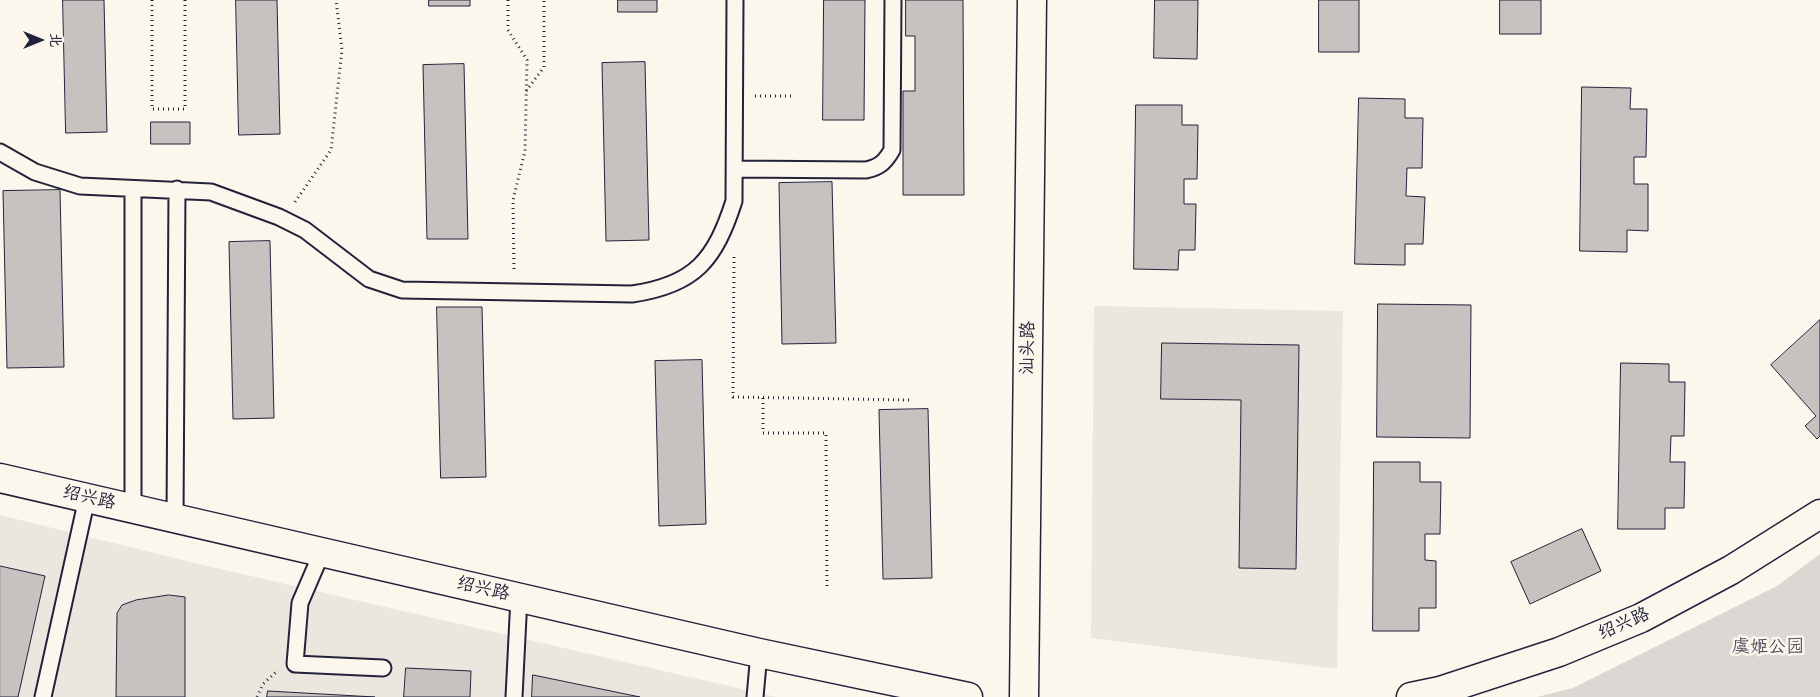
<!DOCTYPE html>
<meta charset="utf-8">
<style>
body{margin:0}
#map{position:relative;width:1820px;height:697px;overflow:hidden;background:#fbf7ec;font-family:Caveat,"LXGW WenKai TC",sans-serif}
canvas{display:block}
.north{position:absolute;left:15px;top:15px;width:50px;height:50px;-webkit-text-stroke:4px #fbf7ec;paint-order:stroke;rotate:90deg;font-size:14px;font-weight:700;line-height:20px;text-align:center;color:#22223b}
.north::after{content:'';display:block;margin:auto;width:18px;height:22px;background:#22223b;clip-path:polygon(50% 0,100% 100%,50% 72%,0 100%)}
</style>
<div id="map">
<canvas width="1820" height="697"></canvas>
<div class="north">北</div>
</div>
<script>
const g = document.querySelector('canvas').getContext('2d');
g.lineJoin = 'round';
function paint(path, color) { g.fillStyle = color; g.fill(path, 'evenodd'); }
function stroke(path, color, width, dash) { g.strokeStyle = color; g.lineWidth = width; g.lineCap = dash ? 'butt' : 'round'; g.setLineDash(dash || []); g.stroke(path); }
function label(font, color, halo, rows, align = 'center') {
  g.font = font + ' Caveat,"LXGW WenKai TC",sans-serif'; g.lineWidth = 5; g.setLineDash([]); g.textBaseline = 'middle'; g.strokeStyle = halo; g.fillStyle = color; for (const [text, x, y, turn = 0] of rows) {
    g.save(); g.translate(x, y); g.rotate((+turn || 0) * Math.PI / 180); g.textAlign = isNaN(turn) ? turn : align; if (halo) g.strokeText(text, 0, 0); g.fillText(text, 0, 0); g.restore();
  }
}
paint(new Path2D(`
 M 1094,306 L 1343,311 L 1337,669 L 1091,638 Z
 M 0,515 L 203,565 L 777,697 L 0,697 Z`), '#ebe7df');
paint(new Path2D(`
 M 1820,554 L 1820,697 L 1537,697 L 1573,688 L 1777,586 Z`), '#dbd8d3');
const building = new Path2D(`
 M 63,0 L 104,0 L 107,132 L 66,133 Z
 M 236,0 L 277,0 L 280,134 L 239,135 Z
 M 429,0 L 470,0 L 470,6 L 429,6 Z
 M 618,0 L 657,0 L 657,12 L 618,12 Z
 M 824,0 L 865,0 L 864,120 L 823,120 Z
 M 906,0 L 963,0 L 964,195 L 903,195 L 903,91 L 915,91 L 915,36 L 906,36 Z
 M 1155,0 L 1198,0 L 1197,59 L 1154,58 Z
 M 1319,0 L 1359,0 L 1359,52 L 1319,52 Z
 M 1500,0 L 1541,0 L 1541,34 L 1500,34 Z
 M 645,62 L 649,240 L 606,241 L 602,63 Z
 M 464,64 L 468,239 L 427,239 L 423,65 Z
 M 1582,87 L 1631,88 L 1630,109 L 1647,109 L 1646,157 L 1634,157 L 1634,184 L 1648,184 L 1648,231 L 1627,230 L 1627,252 L 1580,251 Z
 M 1359,98 L 1405,99 L 1405,118 L 1423,118 L 1422,168 L 1407,168 L 1406,196 L 1425,197 L 1423,244 L 1405,244 L 1405,265 L 1355,264 Z
 M 1136,105 L 1182,105 L 1182,125 L 1198,125 L 1197,179 L 1184,179 L 1184,204 L 1196,204 L 1195,250 L 1179,250 L 1178,270 L 1134,269 Z
 M 151,122 L 190,122 L 190,144 L 151,144 Z
 M 832,182 L 836,343 L 782,344 L 779,183 Z
 M 60,190 L 64,367 L 7,368 L 3,191 Z
 M 270,241 L 274,418 L 233,419 L 229,242 Z
 M 1378,304 L 1471,305 L 1470,438 L 1377,437 Z
 M 437,307 L 482,307 L 486,477 L 441,478 Z
 M 1820,320 L 1820,436 L 1817,439 L 1805,426 L 1816,416 L 1771,365 Z
 M 1162,343 L 1299,345 L 1296,569 L 1239,568 L 1241,400 L 1161,399 Z
 M 702,360 L 706,524 L 659,526 L 655,361 Z
 M 1621,363 L 1669,364 L 1669,382 L 1685,382 L 1684,436 L 1671,436 L 1670,462 L 1685,462 L 1684,508 L 1665,508 L 1665,529 L 1618,529 Z
 M 928,409 L 932,578 L 883,579 L 879,410 Z
 M 1374,462 L 1420,462 L 1420,482 L 1441,482 L 1440,534 L 1425,534 L 1425,560 L 1436,561 L 1436,608 L 1419,608 L 1419,631 L 1373,631 Z
 M 1582,529 L 1601,571 L 1530,604 L 1511,562 Z
 M 0,566 L 45,576 L 18,697 L 0,697 Z
 M 169,595 L 185,597 L 185,697 L 116,697 L 117,613 L 122,605 L 136,600 Z
 M 406,668 L 471,671 L 470,697 L 404,697 Z
 M 533,675 L 640,697 L 532,697 Z
 M 268,691 L 375,697 L 267,697 Z`);
paint(building, '#c6c2c0');
stroke(building, '#22223b', 1);
const lane = new Path2D(`
 M 0,152 L 35,172 L 80,186 L 211,192 L 279,217 L 305,230 L 369,279 L 402,290 L 632,294 C 695,285 715,260 734,201 L 735,0
 M 735,169 L 866,170 C 880,167 885,162 892,150 L 893,0
 M 133,189 L 133,508
 M 175,518 L 177,189
 M 322,552 L 300,603 L 295,664 L 383,668
 M 43,697 L 87,498
 M 514,697 L 519,597
 M 755,697 L 759,653`);
const street = new Path2D(`
 M 0,478 L 759,653 L 968,697
 M 1411,697 L 1440,691 L 1559,652 L 1641,618 L 1731,570 L 1820,514`);
const secondary = new Path2D(`
 M 1024,697 L 1032,0`);
stroke(lane, '#22223b', 19);
stroke(street, '#22223b', 31);
stroke(secondary, '#22223b', 31);
stroke(new Path2D(`
 M 152,0 L 152,109 L 185,109 L 185,0
 M 508,0 L 508,30 L 527,60 L 525,151 L 513,200 L 514,272
 M 526,91 L 544,67 L 544,0
 M 755,96 L 795,96
 M 295,202 L 331,150 L 342,50 L 336,0
 M 734,257 L 733,397 L 909,400
 M 763,398 L 763,433 L 826,433 L 827,586
 M 257,697 L 263,684 L 276,672`), '#22223b', 3, [1, 4]);
stroke(lane, '#fbf7ec', 15);
stroke(street, '#fbf7ec', 28);
stroke(secondary, '#fbf7ec', 28);
label('18px', '#22223b', '#fbf7ec', [
 ["汕头路",1028,348,-89],
 ["绍兴路",89,498,13],
 ["绍兴路",483,589,13],
 ["绍兴路",1624,624,-24]
]);
label('18px', '#505061', '#fbf7ec', [
 ["虞姬公园",1768,647]
]);
</script>
